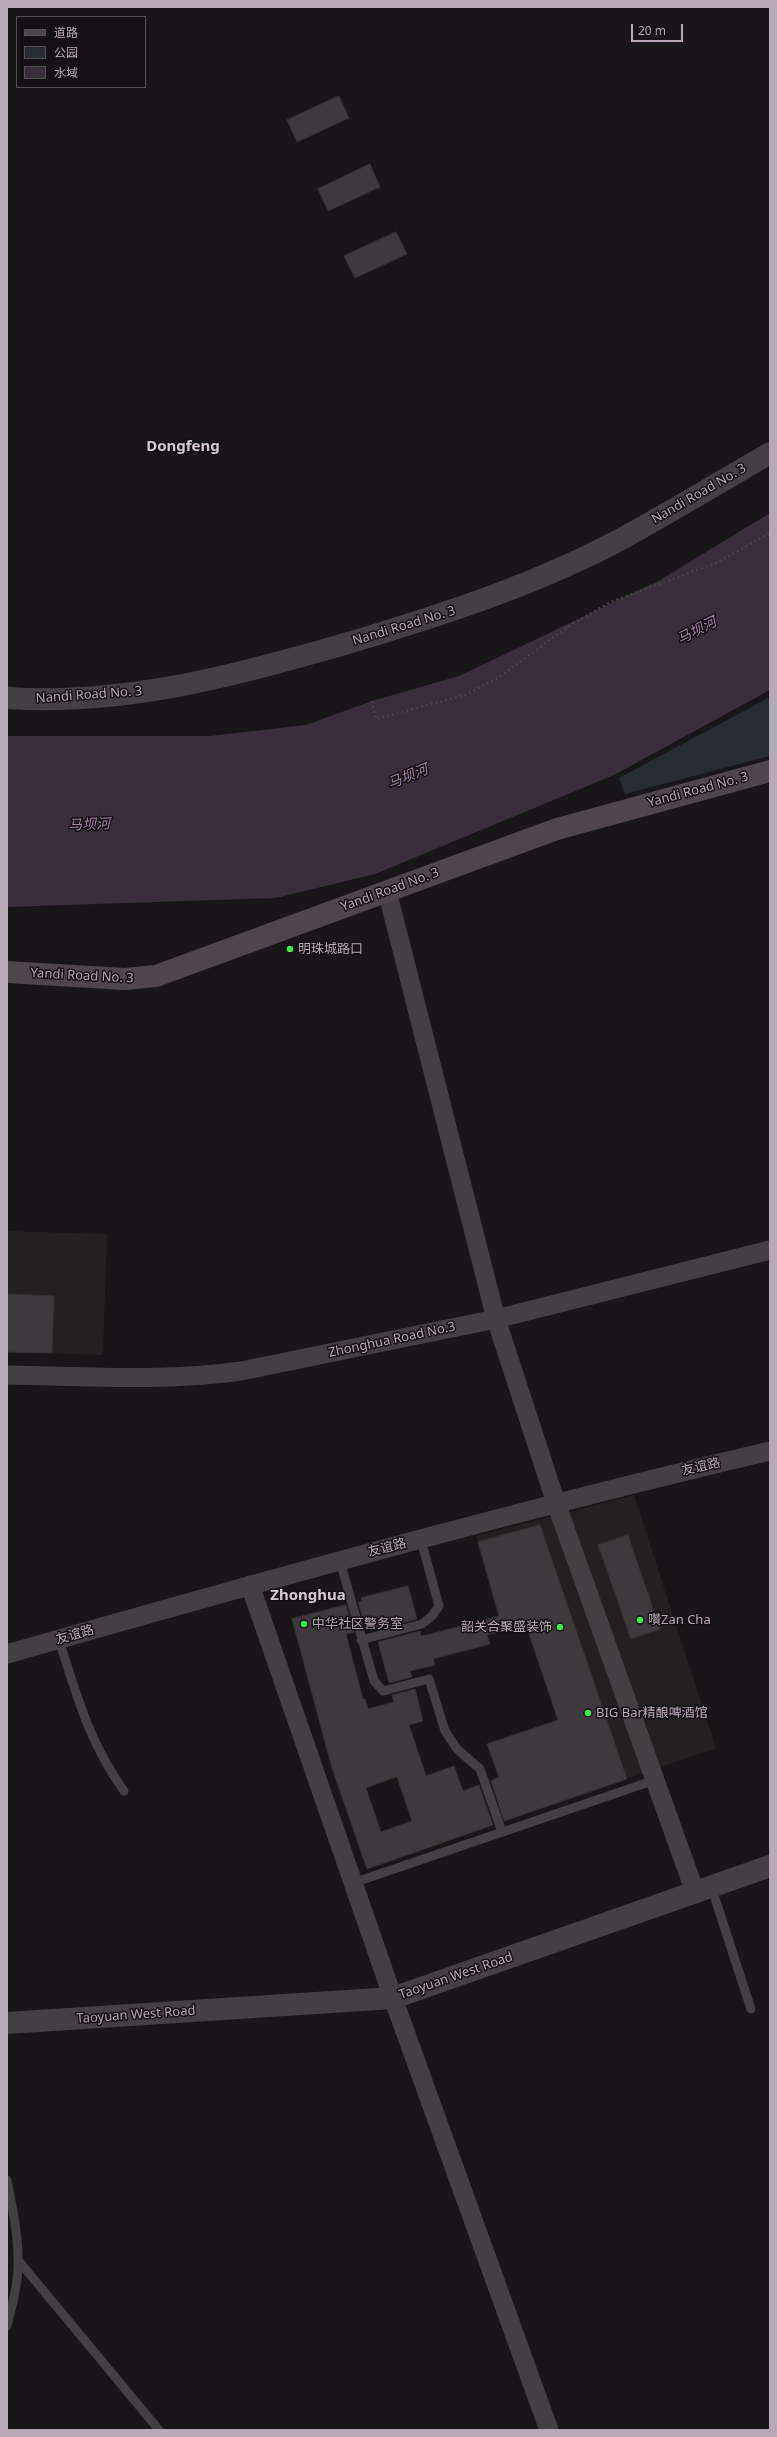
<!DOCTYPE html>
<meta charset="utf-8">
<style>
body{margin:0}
#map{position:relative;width:777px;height:2437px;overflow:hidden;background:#181618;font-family:"Noto Sans","Noto Sans SC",sans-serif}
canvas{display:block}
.frame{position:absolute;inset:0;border:8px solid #b8a9b6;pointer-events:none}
.legend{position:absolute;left:16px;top:16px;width:130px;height:72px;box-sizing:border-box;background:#131113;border:1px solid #554e54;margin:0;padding:5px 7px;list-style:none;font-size:12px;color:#b8a9b6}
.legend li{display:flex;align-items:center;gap:8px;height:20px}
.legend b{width:20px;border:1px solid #554e54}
.scale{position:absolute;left:631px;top:24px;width:52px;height:18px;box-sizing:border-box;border:2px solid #b8a9b6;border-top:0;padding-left:5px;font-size:12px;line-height:14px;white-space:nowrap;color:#b8a9b6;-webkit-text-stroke:3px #131113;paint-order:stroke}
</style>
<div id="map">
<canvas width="777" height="2437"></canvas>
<div class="frame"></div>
<ul class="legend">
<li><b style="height:5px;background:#4d464c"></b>道路</li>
<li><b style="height:11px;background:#272c30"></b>公园</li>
<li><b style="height:11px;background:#3a2d3c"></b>水域</li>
</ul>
<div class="scale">20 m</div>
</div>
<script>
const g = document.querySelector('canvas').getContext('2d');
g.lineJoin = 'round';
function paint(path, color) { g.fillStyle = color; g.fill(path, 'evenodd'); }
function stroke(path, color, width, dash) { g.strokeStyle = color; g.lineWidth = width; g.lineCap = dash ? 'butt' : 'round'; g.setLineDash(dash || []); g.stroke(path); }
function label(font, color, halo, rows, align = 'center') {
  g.font = font + ' "Noto Sans","Noto Sans SC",sans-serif'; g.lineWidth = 3; g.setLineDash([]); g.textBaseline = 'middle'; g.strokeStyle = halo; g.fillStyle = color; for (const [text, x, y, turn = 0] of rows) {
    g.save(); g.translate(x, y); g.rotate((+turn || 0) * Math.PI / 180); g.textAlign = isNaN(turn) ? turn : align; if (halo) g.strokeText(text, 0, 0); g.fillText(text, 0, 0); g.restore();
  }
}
paint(new Path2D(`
 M 7,1231 L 107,1234 L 103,1355 L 7,1352 Z
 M 634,1495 L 716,1748 L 506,1821 L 492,1779 L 569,1753 L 513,1589 L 492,1594 L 476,1536 Z`), '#222021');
paint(new Path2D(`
 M 770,697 L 770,756 L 625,794 L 619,778 Z`), '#272c30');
paint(new Path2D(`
 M 770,513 L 770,690 L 614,775 L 375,874 L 276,898 L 7,907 L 7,736 L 210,736 L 306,725 L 372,701 L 459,676 L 660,580 Z`), '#3a2d3c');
const building = new Path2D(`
 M 339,96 L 349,118 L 297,142 L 287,120 Z
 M 370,164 L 380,187 L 328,211 L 318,189 Z
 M 396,232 L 407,254 L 355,278 L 344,256 Z
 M 7,1294 L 54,1296 L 52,1353 L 7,1352 Z
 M 540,1525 L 627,1779 L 504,1821 L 491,1781 L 499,1777 L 487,1744 L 558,1720 L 526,1625 L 487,1635 L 490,1644 L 433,1659 L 435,1665 L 410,1671 L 412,1677 L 389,1683 L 378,1642 L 420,1631 L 421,1636 L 427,1635 L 499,1616 L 478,1542 Z
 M 628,1535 L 660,1629 L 631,1639 L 598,1545 Z
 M 408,1586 L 417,1619 L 375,1630 L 375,1627 L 366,1629 L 358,1602 L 362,1601 L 361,1598 Z
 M 346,1605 L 354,1632 L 346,1634 L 347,1638 L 363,1699 L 365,1699 L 368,1709 L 394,1702 L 392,1695 L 415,1689 L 423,1721 L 409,1725 L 426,1776 L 454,1766 L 463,1791 L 479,1785 L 493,1825 L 367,1869 L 332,1768 L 292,1619 ZM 397,1777 L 412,1821 L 381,1832 L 366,1788 Z`);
paint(building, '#3d393c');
stroke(building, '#343133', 1);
stroke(new Path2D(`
 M 372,701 L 376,719 L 465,695 L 498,678 L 572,624 L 611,602 L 716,563 L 770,533`), '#494248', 2.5, [2, 3]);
stroke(new Path2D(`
 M 340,1561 L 374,1681 L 383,1691 L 429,1679 L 445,1731 L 457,1749 L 480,1769 L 502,1832
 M 59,1640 C 77,1696 89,1742 124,1791
 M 361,1640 L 422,1624 L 432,1616 L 439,1606 L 421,1540
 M 353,1883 L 655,1780
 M 711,1886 L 751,2009
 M 7,2180 C 12,2206 18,2233 18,2259 C 19,2282 12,2305 7,2326
 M 18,2260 L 159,2430`), '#443f43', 9);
stroke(new Path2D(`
 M 387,891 L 496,1319 L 556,1503 L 695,1892
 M 7,1375 C 84,1376 164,1382 241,1371 L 496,1319 L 770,1250
 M 250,1585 L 393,1998 L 549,2430
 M 7,1654 C 260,1582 514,1511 770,1451`), '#443f43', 19);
stroke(new Path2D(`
 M 7,698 C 126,706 242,674 355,641 C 448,613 540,583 625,537 C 674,510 722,481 770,453
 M 7,2023 L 393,1998 L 770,1866`), '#443f43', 22);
stroke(new Path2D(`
 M 7,972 L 125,979 L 156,976 L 557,829 L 770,771`), '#4d464c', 22);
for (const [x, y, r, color] of [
 [290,949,4,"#3cea48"],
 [640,1620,4,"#3cea48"],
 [304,1624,4,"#3cea48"],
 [560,1627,4,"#3cea48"],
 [588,1713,4,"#3cea48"]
]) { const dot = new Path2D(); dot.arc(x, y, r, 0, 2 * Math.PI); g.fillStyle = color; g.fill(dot); stroke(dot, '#131113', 1.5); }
label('13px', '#b8a9b6', '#131113', [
 ["Nandi Road No. 3",699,494,-30],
 ["Nandi Road No. 3",404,626,-17],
 ["Nandi Road No. 3",89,695,-4],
 ["Yandi Road No. 3",698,790,-15],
 ["Yandi Road No. 3",390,890,-20],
 ["Yandi Road No. 3",82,976,3],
 ["Zhonghua Road No.3",392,1340,-12],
 ["友谊路",701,1467,-13],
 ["友谊路",387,1548,-14],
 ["友谊路",75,1635,-16],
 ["Taoyuan West Road",456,1976,-19],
 ["Taoyuan West Road",136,2015,-4]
]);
label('13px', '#b8a9b6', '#131113', [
 ["明珠城路口",298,949],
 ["囋Zan Cha",648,1620],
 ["中华社区警务室",312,1624],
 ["韶关合聚盛装饰",552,1627,"right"],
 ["BIG Bar精酿啤酒馆",596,1713]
], 'left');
label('italic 14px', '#ab82b1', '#131113', [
 ["马坝河",697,631,-27],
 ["马坝河",408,777,-22],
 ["马坝河",89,825,-2]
]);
label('bold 15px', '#d4cad3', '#131113', [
 ["Dongfeng",183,447],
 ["Zhonghua",308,1596]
]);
</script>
